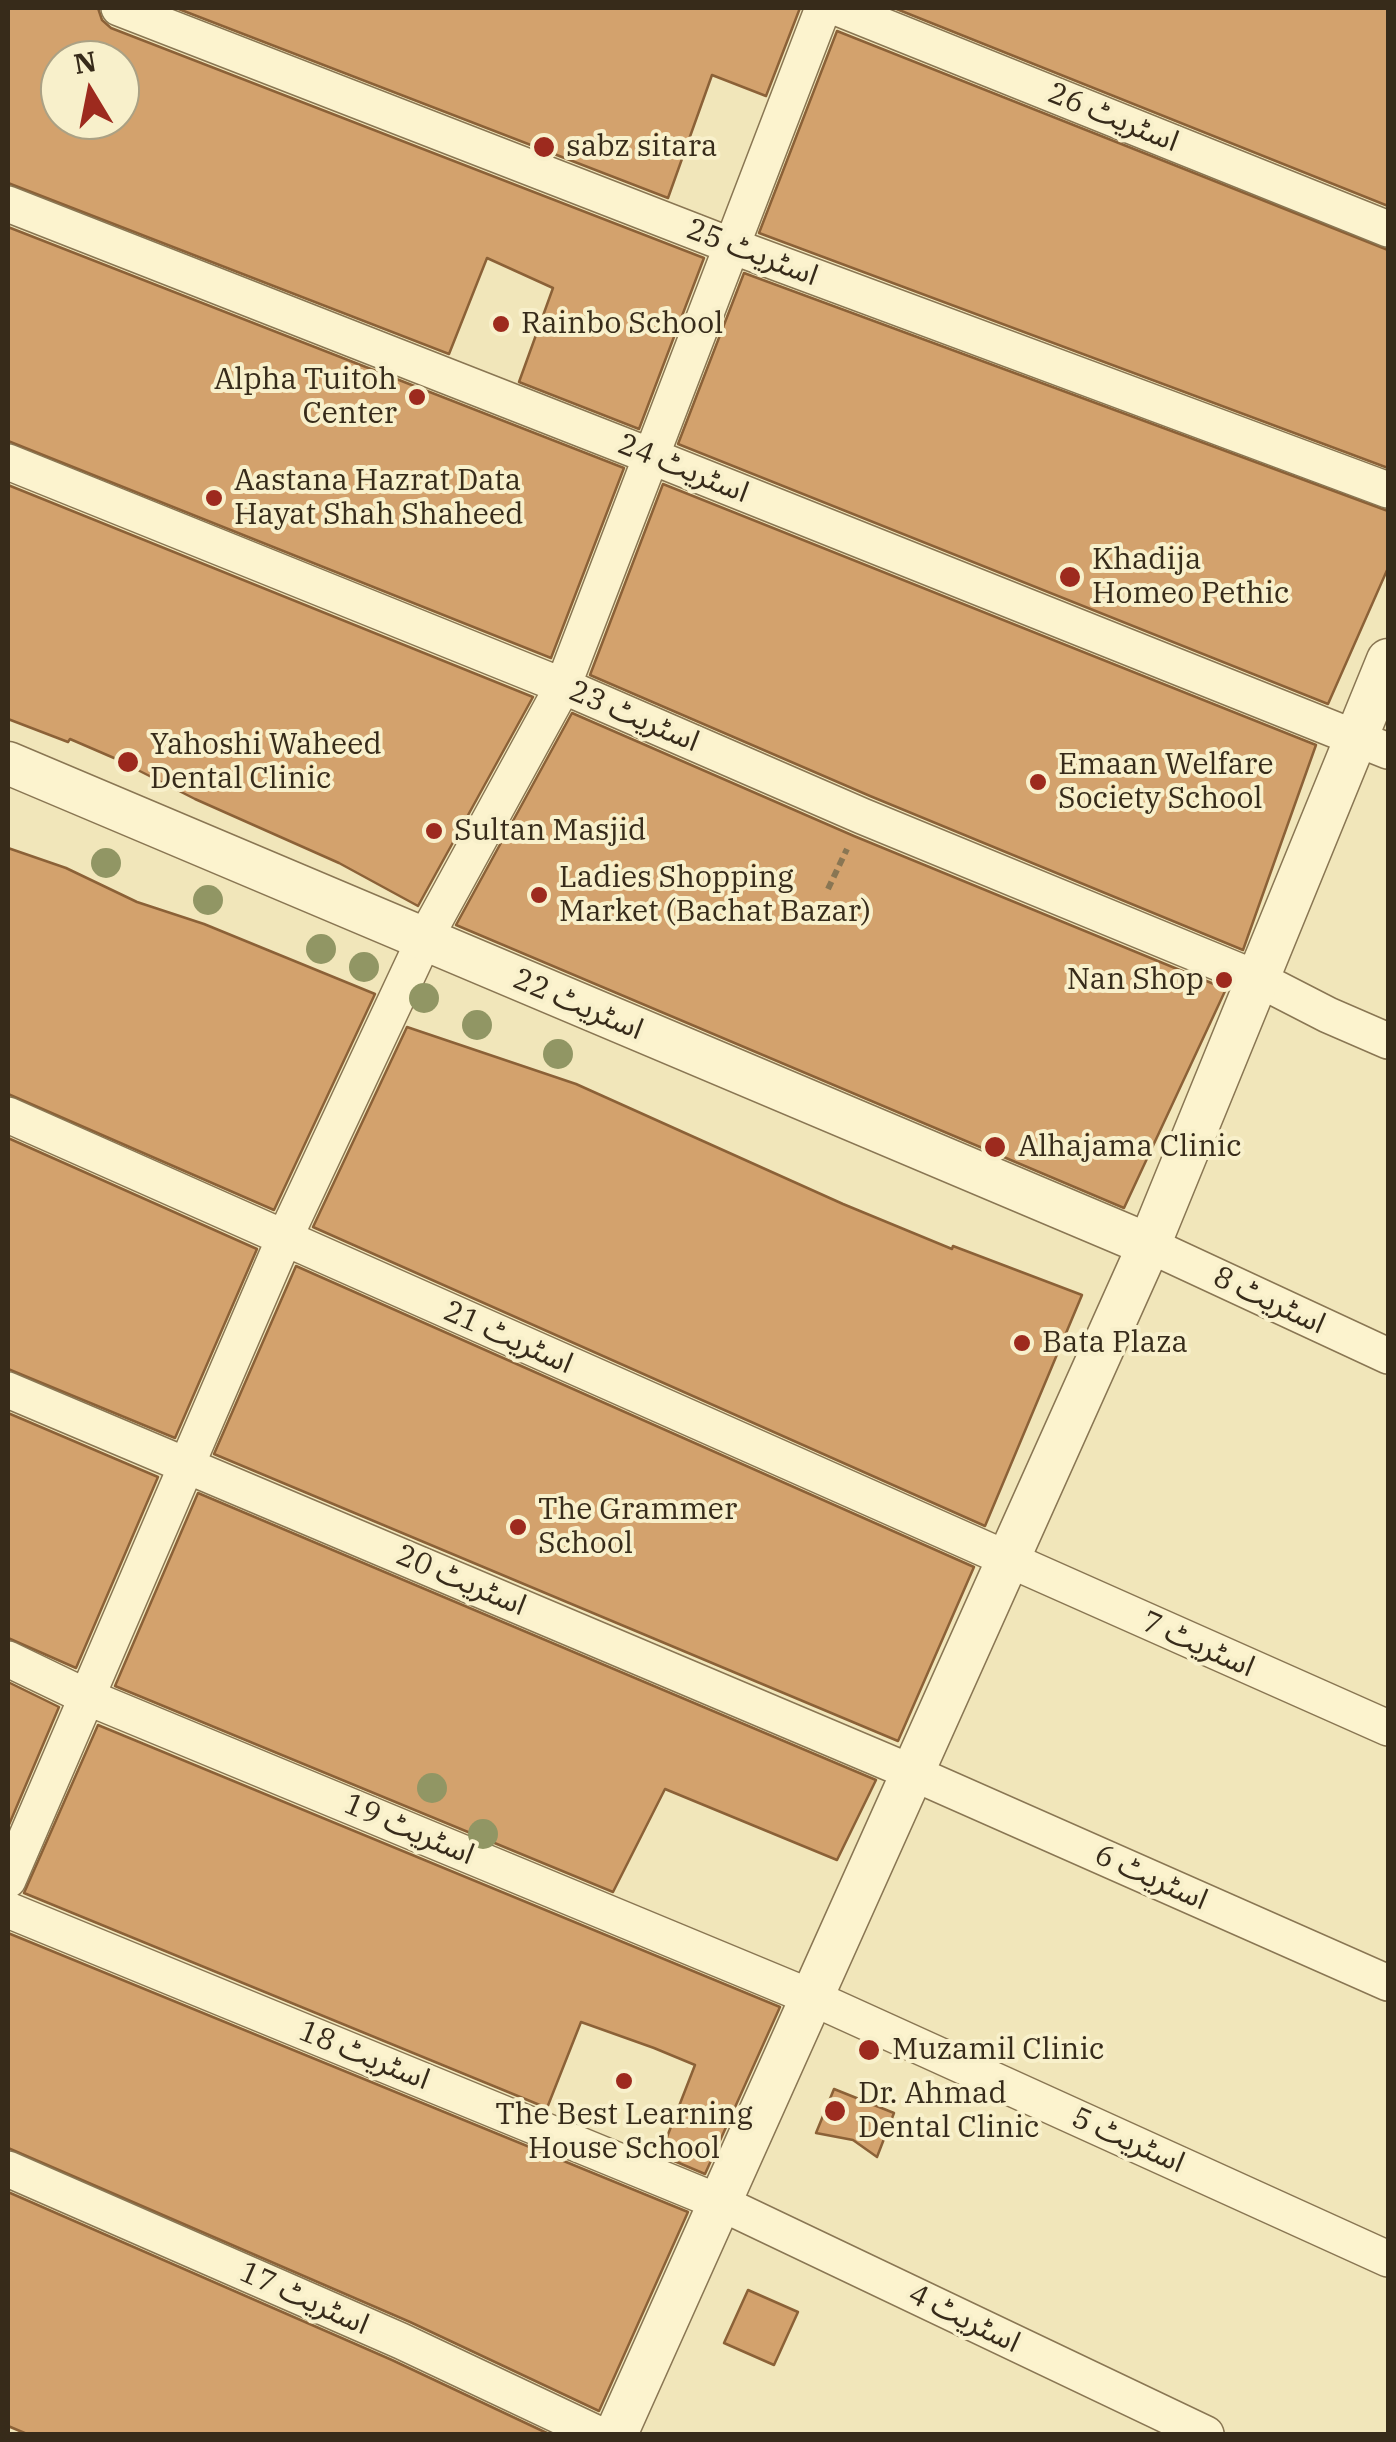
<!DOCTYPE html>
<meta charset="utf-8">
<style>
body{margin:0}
#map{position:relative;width:1396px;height:2442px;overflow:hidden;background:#f1e6ba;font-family:"IBM Plex Serif",serif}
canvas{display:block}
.frame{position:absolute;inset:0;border:10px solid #372b1a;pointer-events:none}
.north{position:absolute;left:40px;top:40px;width:100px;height:100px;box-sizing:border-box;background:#f8f0cb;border:2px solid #aba184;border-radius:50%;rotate:350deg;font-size:28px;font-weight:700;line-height:40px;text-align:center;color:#372b1a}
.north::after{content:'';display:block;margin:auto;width:35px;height:45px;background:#9d2a1e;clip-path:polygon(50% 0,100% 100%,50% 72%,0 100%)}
</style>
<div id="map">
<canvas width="1396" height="2442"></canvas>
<div class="frame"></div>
<div class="north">N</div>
</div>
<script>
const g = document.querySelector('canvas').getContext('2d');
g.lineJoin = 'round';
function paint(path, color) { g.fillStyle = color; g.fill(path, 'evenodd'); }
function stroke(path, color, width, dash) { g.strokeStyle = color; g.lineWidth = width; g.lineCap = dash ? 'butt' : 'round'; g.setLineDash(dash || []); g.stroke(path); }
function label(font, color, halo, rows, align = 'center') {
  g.font = font + ' "IBM Plex Serif","Noto Sans Arabic",serif'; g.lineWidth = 8; g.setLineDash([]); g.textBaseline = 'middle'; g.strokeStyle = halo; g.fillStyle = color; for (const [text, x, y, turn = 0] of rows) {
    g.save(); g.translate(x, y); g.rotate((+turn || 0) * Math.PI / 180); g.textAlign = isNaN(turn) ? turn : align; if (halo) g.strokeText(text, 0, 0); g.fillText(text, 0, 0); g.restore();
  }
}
const building = new Path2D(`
 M 8,8 L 98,8 L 102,20 L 111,28 L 704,258 L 639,429 L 519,382 L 553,288 L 487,258 L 449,354 L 8,183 ZM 60,60 L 120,60 L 120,120 L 60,120 Z
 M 176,8 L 800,8 L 766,96 L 712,75 L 668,198 Z
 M 894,8 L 1388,8 L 1388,206 Z
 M 837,31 L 1388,250 L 1388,468 L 759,233 Z
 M 8,227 L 624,468 L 551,658 L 8,441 Z
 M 744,273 L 1388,511 L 1388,568 L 1328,704 L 678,444 Z
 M 663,484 L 1316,745 L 1243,950 L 870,796 L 590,675 Z
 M 8,485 L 533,697 L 418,906 L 339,863 L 195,799 L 114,758 L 70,739 L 68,742 L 8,719 Z
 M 572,713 L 854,836 L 1226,989 L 1124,1208 L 456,925 Z
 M 8,848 L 66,868 L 137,902 L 204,924 L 375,994 L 274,1210 L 8,1094 Z
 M 407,1027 L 576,1084 L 843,1204 L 952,1249 L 953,1246 L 1082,1295 L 985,1526 L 313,1227 Z
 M 8,1138 L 257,1249 L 175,1438 L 8,1369 Z
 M 296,1266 L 974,1567 L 898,1741 L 214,1454 Z
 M 8,1413 L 158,1477 L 76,1668 L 8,1638 Z
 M 198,1493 L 876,1780 L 837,1860 L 665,1789 L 613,1892 L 115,1686 Z
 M 8,1682 L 59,1707 L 8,1827 Z
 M 98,1725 L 780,2007 L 705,2174 L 660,2155 L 695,2065 L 654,2048 L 581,2022 L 547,2108 L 24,1893 Z
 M 8,1933 L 688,2212 L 599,2411 L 410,2322 L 8,2148 Z
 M 834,2089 L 894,2113 L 877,2157 L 853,2140 L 816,2133 Z
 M 8,2192 L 392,2360 L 549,2434 L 27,2434 L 8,2426 Z
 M 748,2290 L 798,2312 L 774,2365 L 724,2343 Z`);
paint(building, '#d3a26d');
stroke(building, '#8b6137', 2.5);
const minor = new Path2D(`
 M 119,8 L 732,246 L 1388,490
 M 838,8 L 1388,229
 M 8,204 L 653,457 L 1388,751
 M 8,462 L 563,686 L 862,816 L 1258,979 L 1328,1015 L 1388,1041
 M 8,1115 L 1388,1728
 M 1149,1245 L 1388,1356
 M 8,1390 L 913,1773 L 1388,1983
 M 8,1659 L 87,1697 L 813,1998 L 1388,2259
 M 8,1880 L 284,1239 L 424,940 L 563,686 L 823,8
 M 8,1910 L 721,2203 L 1206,2434
 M 8,2169 L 401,2341 L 598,2434`);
const tertiary = new Path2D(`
 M 8,763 L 1149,1245
 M 616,2434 L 1149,1245 L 1388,660`);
stroke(minor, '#897653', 38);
stroke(tertiary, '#897653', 45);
stroke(new Path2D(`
 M 828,889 L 847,849`), '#897653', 6, [8, 5]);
stroke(minor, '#fcf3ce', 35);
stroke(tertiary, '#fcf3ce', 42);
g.fillStyle = '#919664';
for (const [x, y] of [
 [106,863],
 [208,900],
 [321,949],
 [364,967],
 [424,998],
 [477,1025],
 [558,1054],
 [432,1788],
 [483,1834]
]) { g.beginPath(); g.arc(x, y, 15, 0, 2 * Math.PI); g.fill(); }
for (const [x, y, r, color] of [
 [544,147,12,"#9d2a1e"],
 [501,324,10,"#9d2a1e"],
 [417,397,10,"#9d2a1e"],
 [214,498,10,"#9d2a1e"],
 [1070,577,12,"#9d2a1e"],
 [128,762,12,"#9d2a1e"],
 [1038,782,10,"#9d2a1e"],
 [434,831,10,"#9d2a1e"],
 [539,895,10,"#9d2a1e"],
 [1224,980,10,"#9d2a1e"],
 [995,1147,12,"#9d2a1e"],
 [1022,1343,10,"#9d2a1e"],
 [518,1527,10,"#9d2a1e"],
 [869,2050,12,"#9d2a1e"],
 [624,2081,10,"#9d2a1e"],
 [835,2111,12,"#9d2a1e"]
]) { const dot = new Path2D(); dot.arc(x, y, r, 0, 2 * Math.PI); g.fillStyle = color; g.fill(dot); stroke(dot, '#f8f0cb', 4); }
label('30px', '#372b1a', '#f8f0cb', [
 ["اسٹریٹ 26",1113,118,22],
 ["اسٹریٹ 25",752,253,21],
 ["اسٹریٹ 24",683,469,22],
 ["اسٹریٹ 23",634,717,23],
 ["اسٹریٹ 22",578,1005,23],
 ["اسٹریٹ 8",1269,1301,25],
 ["اسٹریٹ 21",508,1338,24],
 ["اسٹریٹ 20",461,1581,23],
 ["اسٹریٹ 7",1198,1645,24],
 ["اسٹریٹ 19",409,1830,23],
 ["اسٹریٹ 6",1151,1878,24],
 ["اسٹریٹ 18",364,2056,22],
 ["اسٹریٹ 5",1128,2141,24],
 ["اسٹریٹ 17",304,2299,24],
 ["اسٹریٹ 4",964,2319,26]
]);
label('30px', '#372b1a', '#f8f0cb', [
 ["sabz sitara",566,147],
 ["Rainbo School",521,324],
 ["Alpha Tuitoh",397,380,"right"],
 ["Center",397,414,"right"],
 ["Aastana Hazrat Data",234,481],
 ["Hayat Shah Shaheed",234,515],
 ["Khadija",1092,560],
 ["Homeo Pethic",1092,594],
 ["Yahoshi Waheed",150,745],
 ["Dental Clinic",150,779],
 ["Emaan Welfare",1058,765],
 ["Society School",1058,799],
 ["Sultan Masjid",454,831],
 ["Ladies Shopping",559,878],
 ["Market (Bachat Bazar)",559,912],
 ["Nan Shop",1204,980,"right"],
 ["Alhajama Clinic",1018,1147],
 ["Bata Plaza",1042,1343],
 ["The Grammer",538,1510],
 ["School",538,1544],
 ["Muzamil Clinic",892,2050],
 ["Dr. Ahmad",858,2094],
 ["Dental Clinic",858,2128],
 ["The Best Learning",624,2115,"center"],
 ["House School",624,2149,"center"]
], 'left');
</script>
